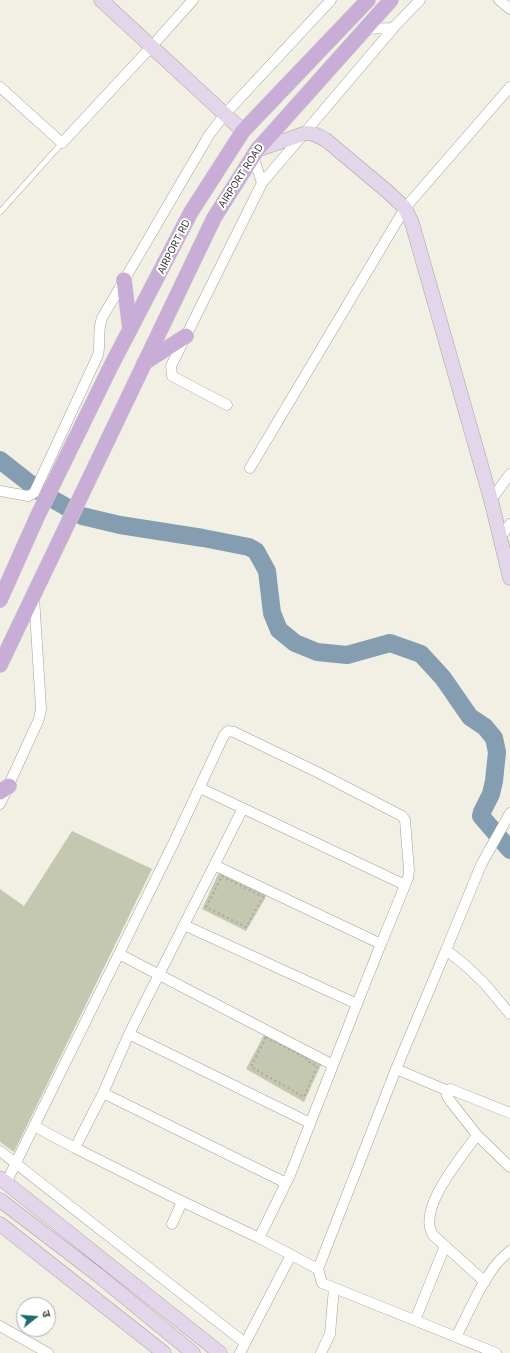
<!DOCTYPE html>
<meta charset="utf-8">
<style>
body{margin:0}
#map{position:relative;width:510px;height:1353px;overflow:hidden;background:#f2efe4;font-family:Inter,"Noto Sans Devanagari",sans-serif}
canvas{display:block}
.north{position:absolute;left:16px;top:1297px;width:40px;height:40px;box-sizing:border-box;background:#fff;border:1px solid #b1b1af;border-radius:50%;rotate:73deg;font-size:11px;font-weight:700;line-height:16px;text-align:center;color:#3c3b37}
.north::after{content:'';display:block;margin:auto;width:14px;height:18px;background:#1e6b6a;clip-path:polygon(50% 0,100% 100%,50% 72%,0 100%)}
</style>
<div id="map">
<canvas width="510" height="1353"></canvas>
<div class="north">उ</div>
</div>
<script>
const g = document.querySelector('canvas').getContext('2d');
g.lineJoin = 'round';
function paint(path, color) { g.fillStyle = color; g.fill(path, 'evenodd'); }
function stroke(path, color, width, dash) { g.strokeStyle = color; g.lineWidth = width; g.lineCap = dash ? 'butt' : 'round'; g.setLineDash(dash || []); g.stroke(path); }
function label(font, color, halo, rows, align = 'center') {
  g.font = font + ' Inter,sans-serif'; g.lineWidth = 4; g.setLineDash([]); g.textBaseline = 'middle'; g.strokeStyle = halo; g.fillStyle = color; for (const [text, x, y, turn = 0] of rows) {
    g.save(); g.translate(x, y); g.rotate((+turn || 0) * Math.PI / 180); g.textAlign = isNaN(turn) ? turn : align; if (halo) g.strokeText(text, 0, 0); g.fillText(text, 0, 0); g.restore();
  }
}
paint(new Path2D(`
 M 72,831 L 152,869 L 14,1152 L 0,1142 L 0,889 L 24,906 Z
 M 220,870 L 267,895 L 246,931 L 202,909 Z
 M 265,1033 L 322,1063 L 304,1102 L 246,1069 Z`), '#c5c8b1');
stroke(new Path2D(`
 M 0,460 L 42,493 L 82,516 L 120,525 L 203,538 L 249,547 L 256,551 L 267,571 L 272,613 L 279,630 L 295,643 L 317,652 L 347,655 L 390,643 L 421,654 L 443,678 L 470,717 L 485,727 L 494,738 L 497,752 L 494,781 L 491,794 L 482,812 L 481,816 L 510,850`), '#849db1', 18);
const lane = new Path2D(`
 M 0,212 L 62,143`);
const street = new Path2D(`
 M 499,0 L 510,9
 M 365,29 L 391,28 L 396,25 L 420,0
 M 0,87 L 62,143 L 152,46 L 193,0
 M 253,156 L 262,183
 M 227,405 L 172,376 L 171,366 L 262,183 L 396,25
 M 250,468 L 405,208 L 510,87
 M 0,491 L 28,496 L 34,493 L 98,355 C 101,342 97,330 102,318 L 209,135 L 225,114 L 331,0
 M 491,500 L 510,474
 M 500,538 L 510,524
 M 200,788 L 405,885
 M 0,804 L 39,719 L 41,709 L 40,692 L 34,597
 M 510,813 L 481,865 L 446,950 L 465,965 L 484,983 L 510,1014
 M 214,865 L 381,944 L 357,1004 L 290,1175 L 259,1238
 M 184,925 L 357,1004
 M 446,950 L 396,1069 L 318,1269 L 322,1283 L 496,1353
 M 119,954 L 333,1065
 M 129,1034 L 310,1123
 M 396,1069 L 446,1090
 M 103,1093 L 286,1183
 M 510,1113 L 450,1089 L 446,1090 L 447,1096 L 451,1102 L 477,1135 L 510,1167
 M 34,1126 L 75,1148 L 177,1199 L 259,1238 L 318,1269
 M 477,1135 C 462,1157 416,1209 433,1235 L 485,1282
 M 75,1148 L 103,1093 L 129,1034 L 243,808
 M 0,1151 L 245,1343
 M 6,1183 L 174,842 L 224,735 L 228,731 L 234,732 L 317,772 L 402,816 L 405,820 L 409,870 L 408,878 L 381,944
 M 172,1224 L 182,1202
 M 415,1320 L 445,1246
 M 0,1326 L 48,1353
 M 456,1337 C 470,1311 486,1268 510,1251
 M 240,1353 L 291,1255
 M 321,1353 L 330,1334 L 334,1288`);
const secondary = new Path2D(`
 M 101,0 L 243,131
 M 257,150 L 306,133 C 314,133 319,136 326,140 L 388,192 L 405,208 L 412,223 L 491,500 L 510,578
 M 0,1178 L 220,1353
 M 0,1200 L 98,1275 L 193,1353
 M 0,1224 L 164,1353`);
const primary = new Path2D(`
 M 124,280 L 130,330
 M 144,363 L 186,336
 M 0,600 L 38,515 L 111,366 L 191,212 L 243,131 L 368,0
 M 0,665 L 214,218 L 257,150 L 391,0
 M 0,792 L 9,786`);
stroke(lane, '#a3a197', 6);
stroke(street, '#a3a197', 11);
stroke(secondary, '#a3a197', 15);
stroke(primary, '#d0d0cf', 16);
stroke(new Path2D(`
 M 222,876 L 263,897 L 246,927 L 206,907 Z
 M 266,1037 L 306,1058 L 307,1061 L 317,1066 L 304,1097 L 251,1067 Z`), '#aba9a0', 2, [2, 3]);
stroke(lane, '#fff', 5);
stroke(street, '#fff', 10);
stroke(secondary, '#e3d6eb', 14);
stroke(primary, '#c8aed7', 15);
label('10px', '#3c3b37', '#fff', [
 ["AIRPORT ROAD",241,176,-57],
 ["AIRPORT RD",174,247,-63]
]);
</script>
